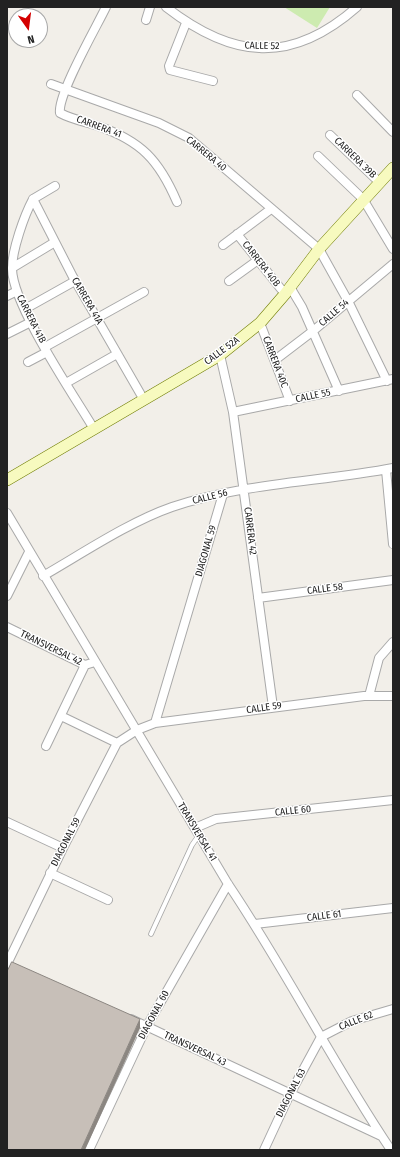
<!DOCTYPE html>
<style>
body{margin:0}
#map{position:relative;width:400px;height:1157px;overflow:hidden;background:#f2efe9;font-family:"Fira Sans Condensed",sans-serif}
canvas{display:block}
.frame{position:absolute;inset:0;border:8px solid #222;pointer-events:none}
.north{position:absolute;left:8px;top:8px;width:40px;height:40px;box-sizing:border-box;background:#fff;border:1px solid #a7a7a7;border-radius:50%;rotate:166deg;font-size:11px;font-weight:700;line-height:16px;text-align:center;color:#222}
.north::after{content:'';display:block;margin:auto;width:14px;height:18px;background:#d40000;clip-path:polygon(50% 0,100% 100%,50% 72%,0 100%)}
</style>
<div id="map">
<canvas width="400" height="1157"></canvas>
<div class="frame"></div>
<div class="north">N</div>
</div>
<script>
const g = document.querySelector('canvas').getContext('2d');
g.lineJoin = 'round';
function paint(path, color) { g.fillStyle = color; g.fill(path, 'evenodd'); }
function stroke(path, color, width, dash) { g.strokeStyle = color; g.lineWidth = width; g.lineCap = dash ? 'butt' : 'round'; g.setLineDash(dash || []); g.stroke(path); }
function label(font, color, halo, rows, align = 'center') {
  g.font = font + ' "Fira Sans Condensed",sans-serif'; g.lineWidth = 3; g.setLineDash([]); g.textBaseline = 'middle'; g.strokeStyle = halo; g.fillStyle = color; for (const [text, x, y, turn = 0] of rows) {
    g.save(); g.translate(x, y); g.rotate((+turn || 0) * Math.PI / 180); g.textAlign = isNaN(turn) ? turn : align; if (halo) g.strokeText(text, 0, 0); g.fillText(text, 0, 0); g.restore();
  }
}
paint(new Path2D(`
 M 284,7 L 330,7 L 317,28 Z`), '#cdebb0');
const lane = new Path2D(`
 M 151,934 L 192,845 L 199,835`);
const street = new Path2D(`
 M 106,7 C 97,26 57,95 60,113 C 71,119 86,122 98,126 C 141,141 159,160 177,202
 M 166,7 C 233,59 291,65 357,7
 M 146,20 L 150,7
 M 186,23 L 169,66 L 170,70 L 213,81
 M 51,84 L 159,123 L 189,138 L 319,249 L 348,301 L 387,381
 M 357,95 L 393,132
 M 330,135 L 379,182
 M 318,156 L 363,199 L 393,249
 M 33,199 C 24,216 12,250 12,269 C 13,306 73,394 94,429
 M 33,199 L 73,277 L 144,400
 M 33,199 L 55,186
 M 237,234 L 285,294
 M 223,245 L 271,209
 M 12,268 L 55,242
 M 229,281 L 258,260
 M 290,287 L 302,307 L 339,391
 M 7,296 L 17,291
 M 25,309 L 75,281
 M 260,323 L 290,401
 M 7,334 L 31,322
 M 45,347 L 144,292
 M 220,355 L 233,412 L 273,707
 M 275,360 L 313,331 L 393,264
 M 28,362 L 47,352
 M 66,383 L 117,354
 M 233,412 L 393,379
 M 386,470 L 393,544
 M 7,513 L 228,884 C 286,970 333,1064 391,1150
 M 43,576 C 83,553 129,522 172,507 C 243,483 320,482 393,468
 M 7,596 L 29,552
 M 258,598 L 393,580
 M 7,627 L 85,665 L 95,662
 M 369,696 L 379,658 L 393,642
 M 61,716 L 117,743
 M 155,723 L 223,494
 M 46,746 L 85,665
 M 7,822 L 63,848
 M 195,828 L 216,819 L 393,800
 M 50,873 L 108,900
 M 255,924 L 393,908
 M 7,964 L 63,848 L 117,743 L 137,730 L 155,723 L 364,696 L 393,696
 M 131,1019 L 381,1136
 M 89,1150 L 147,1026 L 228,884
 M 264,1150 L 290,1094 L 321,1037 L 352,1021 L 393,1009`);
const secondary = new Path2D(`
 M 7,480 L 220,355 L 260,323 L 285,294 L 319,249 L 393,168`);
stroke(lane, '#a9a9a9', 5.5);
stroke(street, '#a9a9a9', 10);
stroke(secondary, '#707d05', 12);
stroke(lane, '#fff', 4);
stroke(street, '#fff', 8);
stroke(secondary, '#f7fabf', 11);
paint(new Path2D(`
 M 140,1019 L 140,1028 L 85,1150 L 81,1150 Z`), '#8b8681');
const building = new Path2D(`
 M 12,962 L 140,1019 L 81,1150 L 7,1150 L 7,972 Z`);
paint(building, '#c7bfb8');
stroke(building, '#8b8681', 1);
label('10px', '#222', '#fff', [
 ["CALLE 52",262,46,1],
 ["CARRERA 41",99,127,20],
 ["CARRERA 40",206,154,39],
 ["CARRERA 39B",355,158,44],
 ["CARRERA 40B",261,264,52],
 ["CARRERA 41A",87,301,60],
 ["CALLE 54",334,313,-41],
 ["CARRERA 41B",31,319,63],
 ["CALLE 52A",222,351,-36],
 ["CARRERA 40C",275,362,69],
 ["CALLE 55",313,396,-12],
 ["CALLE 56",210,497,-14],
 ["CARRERA 42",250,531,83],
 ["DIAGONAL 59",206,551,-74],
 ["CALLE 58",325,589,-7],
 ["TRANSVERSAL 42",51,648,26],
 ["CALLE 59",264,708,-8],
 ["CALLE 60",293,811,-6],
 ["TRANSVERSAL 41",197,832,59],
 ["DIAGONAL 59",66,842,-63],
 ["CALLE 61",324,916,-7],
 ["DIAGONAL 60",154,1015,-62],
 ["CALLE 62",356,1021,-22],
 ["TRANSVERSAL 43",195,1049,25],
 ["DIAGONAL 63",291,1093,-63]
]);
</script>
